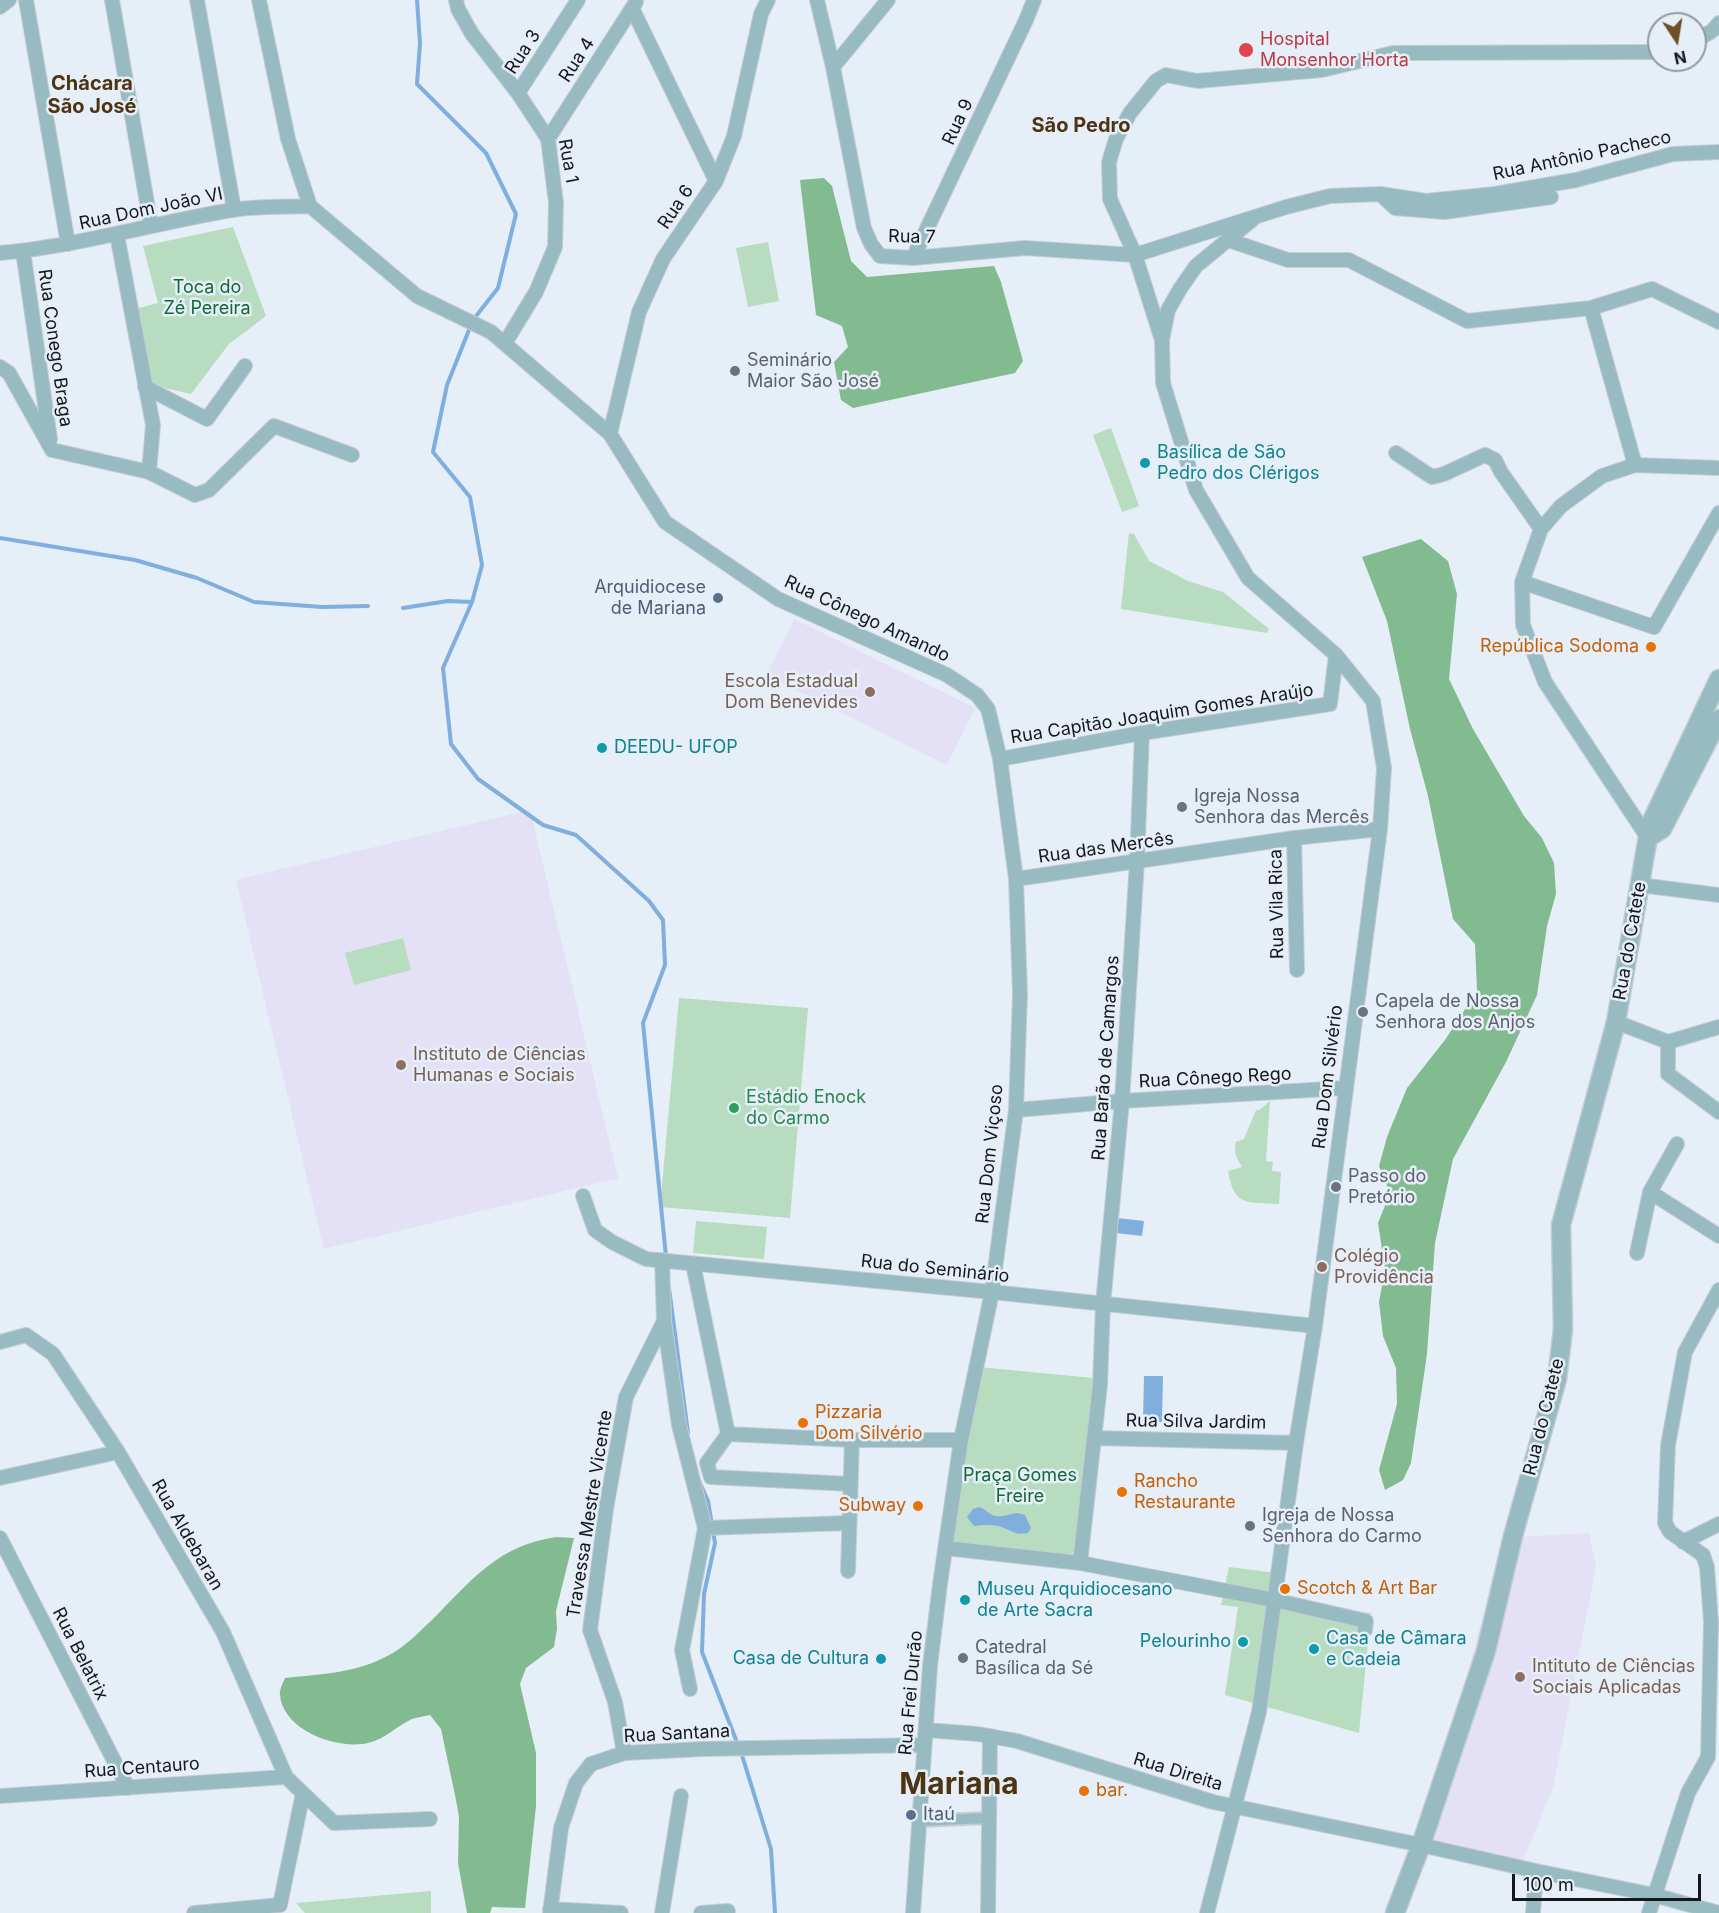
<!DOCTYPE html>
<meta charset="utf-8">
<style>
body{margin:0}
#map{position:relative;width:1719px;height:1913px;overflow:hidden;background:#e6eef7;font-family:Inter,sans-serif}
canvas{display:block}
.north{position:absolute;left:1647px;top:12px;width:60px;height:60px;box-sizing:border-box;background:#e6eef7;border:2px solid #92989f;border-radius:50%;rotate:168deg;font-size:16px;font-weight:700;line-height:24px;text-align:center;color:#15181b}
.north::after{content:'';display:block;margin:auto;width:21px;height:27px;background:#6f4f25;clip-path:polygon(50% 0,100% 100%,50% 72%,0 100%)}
.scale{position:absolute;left:1512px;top:1874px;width:189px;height:27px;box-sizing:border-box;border:3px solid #15181b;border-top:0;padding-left:8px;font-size:18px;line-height:21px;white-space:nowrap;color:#15181b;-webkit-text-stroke:4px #e6eef7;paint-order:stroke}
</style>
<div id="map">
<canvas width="1719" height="1913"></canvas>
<div class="north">N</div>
<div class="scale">100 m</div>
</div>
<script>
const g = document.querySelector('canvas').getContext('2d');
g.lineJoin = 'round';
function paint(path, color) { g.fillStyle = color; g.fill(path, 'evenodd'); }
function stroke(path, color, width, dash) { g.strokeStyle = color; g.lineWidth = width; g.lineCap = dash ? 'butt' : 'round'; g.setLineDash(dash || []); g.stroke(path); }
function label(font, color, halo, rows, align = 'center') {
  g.font = font + ' Inter,sans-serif'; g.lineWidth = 5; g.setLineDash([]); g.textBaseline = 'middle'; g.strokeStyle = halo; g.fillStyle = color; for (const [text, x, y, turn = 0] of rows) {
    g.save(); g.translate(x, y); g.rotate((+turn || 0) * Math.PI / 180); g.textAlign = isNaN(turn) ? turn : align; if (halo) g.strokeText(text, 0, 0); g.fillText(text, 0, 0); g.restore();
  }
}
paint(new Path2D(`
 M 794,619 L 975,708 L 947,765 L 766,675 Z
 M 530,810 L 618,1178 L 324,1249 L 236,880 Z
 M 1589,1533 L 1596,1566 L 1553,1788 L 1522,1863 L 1422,1840 L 1504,1540 L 1514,1537 Z`), '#e4e0f6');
paint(new Path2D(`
 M 233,227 L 266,316 L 229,344 L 191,394 L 139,382 L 128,311 L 158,303 L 143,246 Z
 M 768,242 L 779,301 L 748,307 L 736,248 Z
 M 1111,428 L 1139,506 L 1122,512 L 1093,435 Z
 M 1129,533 L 1134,534 L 1149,561 L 1188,581 L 1223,592 L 1269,629 L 1267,633 L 1121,609 Z
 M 403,938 L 411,970 L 354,985 L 345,953 Z
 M 679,998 L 808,1008 L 790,1218 L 660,1207 Z
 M 1270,1101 L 1266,1161 L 1273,1162 L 1272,1171 L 1281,1172 L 1279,1204 C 1247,1202 1234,1207 1228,1171 L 1242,1167 C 1237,1158 1233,1154 1236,1142 L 1244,1139 L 1256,1110 L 1259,1110 Z
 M 696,1221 L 767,1227 L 764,1259 L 693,1253 Z
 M 979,1367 L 1093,1378 L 1077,1560 L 946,1540 Z
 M 1229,1567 L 1277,1573 L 1274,1605 L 1371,1613 L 1359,1733 L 1225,1695 L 1238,1607 L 1221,1605 Z
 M 431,1891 L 431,1913 L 305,1913 L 296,1903 Z`), '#b7dcbf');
paint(new Path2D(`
 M 824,178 L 832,186 L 851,261 L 867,277 L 994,266 L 1001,282 L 1023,361 L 1015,373 L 853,408 L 841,400 L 834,362 L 848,347 L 842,326 L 816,315 L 800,180 Z
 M 1421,539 L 1448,561 L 1457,594 L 1449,679 L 1473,729 L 1524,816 L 1542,838 L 1554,863 L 1556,894 L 1547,926 L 1537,995 L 1506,1062 L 1453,1159 L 1435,1243 L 1427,1354 L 1411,1463 L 1403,1480 L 1385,1490 L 1379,1470 L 1397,1404 L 1396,1368 L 1383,1336 L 1379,1302 L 1385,1269 L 1378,1223 L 1390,1193 L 1379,1166 L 1387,1137 L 1407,1088 L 1445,1040 L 1477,991 L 1475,944 L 1453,919 L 1428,796 L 1410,729 L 1387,621 L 1362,557 Z
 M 556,1537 L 574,1538 L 556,1611 L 557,1629 L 554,1647 L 526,1668 L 520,1684 L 536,1753 L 536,1806 L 525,1908 L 492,1907 L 490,1913 L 467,1913 L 458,1863 L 459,1817 L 456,1800 L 441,1729 L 430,1715 C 425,1716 418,1717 412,1719 C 396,1726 386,1739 368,1743 C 338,1750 283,1731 280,1695 C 279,1690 283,1683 285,1678 C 322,1674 358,1673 391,1654 C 407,1645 420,1631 433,1619 C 473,1579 497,1546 556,1537 Z`), '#83bb90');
paint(new Path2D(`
 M 1117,1218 L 1144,1221 L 1142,1236 L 1116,1233 Z
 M 1144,1376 L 1163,1376 L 1162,1422 L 1143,1421 Z
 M 979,1507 C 986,1509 989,1515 996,1516 C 1008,1518 1011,1510 1025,1515 L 1031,1528 L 1028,1533 C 1015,1535 1015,1532 1004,1528 C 995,1524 984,1525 974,1526 L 967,1517 L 973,1509 Z`), '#80aedd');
stroke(new Path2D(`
 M 417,0 L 420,43 L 417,84 L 486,153 L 516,214 L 498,288 L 473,320 L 447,385 L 433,452 L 470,497 L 482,565 L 472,602 L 443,668 L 451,744 L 478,779 L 543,825 L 576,835 L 649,901 L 663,920 L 665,965 L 643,1023 L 666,1257
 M 0,538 L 135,560 L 197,578 L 254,602 L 322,607 L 368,606
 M 403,608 L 448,601 L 472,602
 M 669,1288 L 688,1433
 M 699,1481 L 708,1501 L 715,1543 L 704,1594 L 702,1652 L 738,1745
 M 741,1752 L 771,1849 L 775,1913`), '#80aedd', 4);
const pedestrian = new Path2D(`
 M 918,1821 L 988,1818`);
const minor = new Path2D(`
 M 26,0 L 68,244
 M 112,0 L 151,226
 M 197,0 L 234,210
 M 259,0 L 288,139 L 310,206 L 417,296 L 491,332 L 610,434 L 665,522 L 778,599 L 947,675 L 977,695 L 988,709 L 1000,759 L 1016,879 L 1020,994 L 1016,1110 L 992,1292 L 961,1440 L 940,1584 L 930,1666 L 913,1913
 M 456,0 L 458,9 L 472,34 L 518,93 L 548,139 L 556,203 L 555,247 L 536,292 L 505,343
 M 817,0 L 833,67 L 864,228 L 871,244 L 880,256 L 913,258 L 1025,248 L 1135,255 L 1286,207 L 1330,196 L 1380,194 L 1426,201 L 1495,194 L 1576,180 L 1673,154 L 1719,152
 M 0,7 L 9,0
 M 632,8 L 716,181
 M 1695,41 L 1712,31 L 1719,23
 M 833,67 L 888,0
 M 518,93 L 578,0
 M 548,139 L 636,2
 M 1380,194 L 1395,208 L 1444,212 L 1551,197
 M 117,235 L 153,425 L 149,472
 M 1228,240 L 1288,260 L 1349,260 L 1467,321 L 1591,308 L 1652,289 L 1719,322
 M 23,251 L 50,439
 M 0,253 C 79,246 154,223 232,210 C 257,206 284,207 310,206
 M 913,258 L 1026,20 L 1034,0
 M 1591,308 L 1635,465
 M 1161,337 L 1135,255 L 1110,199 L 1109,162 L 1116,139 L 1130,113 L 1156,81 L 1166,75 L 1197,81 L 1322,70 L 1393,53 L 1659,52
 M 0,367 L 9,373 L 52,450 L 149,472 L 195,495 L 209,490 L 274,426 L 352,455
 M 145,387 L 207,419 L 245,366
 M 610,434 L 639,312 L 663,259 L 716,181 L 734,136 L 761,14 L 768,0
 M 1396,453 L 1432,477 L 1444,474 L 1485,455 L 1495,460 L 1501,472 L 1541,529
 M 1522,582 L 1654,627 L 1719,513
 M 1000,759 L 1142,733 L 1330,704 L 1336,655
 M 1294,838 L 1297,970
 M 1648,838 L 1545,682 L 1523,625 L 1522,582 L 1541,529 L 1561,506 L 1602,476 L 1635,465 L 1719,468
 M 1016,879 L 1294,838 L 1380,829
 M 1640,885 L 1719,895
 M 1616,1022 L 1668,1042 L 1668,1074 L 1719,1112
 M 1668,1042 L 1719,1027
 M 1016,1110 L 1122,1101 L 1345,1088
 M 1650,1192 L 1719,1236
 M 583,1196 L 595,1230 L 612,1242 L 646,1259 L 992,1292 L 1315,1326
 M 1637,1253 L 1650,1192 L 1677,1144
 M 662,1260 L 664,1321 L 679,1425 L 705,1528 L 682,1650 L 690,1689
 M 693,1264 L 728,1434 L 852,1440 L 961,1440
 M 0,1342 L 26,1335 L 53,1354 L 118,1452 L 223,1632 L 286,1777 L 334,1823 L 430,1819
 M 728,1434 L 707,1463 L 711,1477 L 850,1484
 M 1095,1438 L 1296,1443
 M 0,1478 L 118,1452
 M 705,1528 L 848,1523
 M 0,1538 L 128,1788
 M 1683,1542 L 1719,1524
 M 945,1548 L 1080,1563 L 1274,1600 L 1366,1621 L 1365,1630
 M 1080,1563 L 1100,1385 L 1103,1304 L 1122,1101 L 1137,861 L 1142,733
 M 848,1571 L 852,1440
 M 926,1730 L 978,1734 L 1017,1741 L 1213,1802 L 1421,1845 L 1536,1871 L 1654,1895 L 1719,1913
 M 624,1753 L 615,1702 L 590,1630 L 606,1509 L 626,1397 L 664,1321
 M 0,1796 L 286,1777
 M 550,1909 L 621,1913
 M 194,1913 L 280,1905 L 303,1793
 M 550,1913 L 561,1828 L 576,1783 L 591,1764 L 624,1753 L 703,1749 L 924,1745
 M 662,1913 L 681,1796
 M 701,1913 L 728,1911
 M 988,1913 L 990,1736
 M 1207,1913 L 1259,1712 L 1296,1443 L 1315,1326 L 1380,829 L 1384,768 L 1373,701 L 1336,655 L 1248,578 L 1196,490 L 1163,383 L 1162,340 L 1168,310 L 1180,289 L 1196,266 L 1253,219
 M 1533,1913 L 1536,1871
 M 1649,1913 L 1688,1793 L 1708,1757 L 1711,1622 L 1707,1567 L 1703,1555 L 1670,1532 L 1665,1523 L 1668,1445 L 1685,1352 L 1719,1290`);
const tertiary = new Path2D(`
 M 1648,838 L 1662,829 L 1719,719
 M 1395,1913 L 1421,1845 L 1486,1651 L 1513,1536 L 1557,1379 L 1563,1329 L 1561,1225 L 1616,1022 L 1650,825 L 1719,679`);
stroke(pedestrian, '#c5ccd4', 14);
stroke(minor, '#c5ccd4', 16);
stroke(tertiary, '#c5ccd4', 21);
stroke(pedestrian, '#98bac1', 10);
stroke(minor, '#98bac1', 14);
stroke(tertiary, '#98bac1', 18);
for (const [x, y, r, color] of [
 [1246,50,8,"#e0444e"],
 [735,371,6,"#6b7280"],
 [1145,463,6,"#0f9aa8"],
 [718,598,6,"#5c6f8a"],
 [1651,647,6,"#e8710a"],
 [870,692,6,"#8d6e63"],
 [602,748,6,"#0f9aa8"],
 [1182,807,6,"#6b7280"],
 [1363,1012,6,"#6b7280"],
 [401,1065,6,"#8d6e63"],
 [734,1108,6,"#2e9e5b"],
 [1336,1187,6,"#6b7280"],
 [1322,1267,6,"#8d6e63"],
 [803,1423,6,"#e8710a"],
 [1122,1492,6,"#e8710a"],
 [918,1506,6,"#e8710a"],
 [1250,1526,6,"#6b7280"],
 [1285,1589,6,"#e8710a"],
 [965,1600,6,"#0f9aa8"],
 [1243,1642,6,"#0f9aa8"],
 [1314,1649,6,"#0f9aa8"],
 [963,1658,6,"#6b7280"],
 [881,1659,6,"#0f9aa8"],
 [1520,1677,6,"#8d6e63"],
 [1084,1791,6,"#e8710a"],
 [911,1815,6,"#5c6f8a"]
]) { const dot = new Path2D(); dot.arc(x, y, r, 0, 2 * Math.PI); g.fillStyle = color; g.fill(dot); stroke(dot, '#e6eef7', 2); }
label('18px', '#be3a42', '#e6eef7', [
 ["Hospital",1260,40],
 ["Monsenhor Horta",1260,61]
], 'left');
label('18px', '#15181b', '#e6eef7', [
 ["Rua 3",523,52,-57],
 ["Rua 4",577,60,-57],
 ["Rua 9",958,122,-65],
 ["Rua Antônio Pacheco",1582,156,-12],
 ["Rua 1",568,161,80],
 ["Rua 6",676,207,-56],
 ["Rua Dom João VI",151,209,-12],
 ["Rua 7",912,237,1],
 ["Rua Conego Braga",55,348,82],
 ["Rua Cônego Amando",867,619,25],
 ["Rua Capitão Joaquim Gomes Araújo",1162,714,-9],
 ["Rua das Mercês",1106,848,-8],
 ["Rua Vila Rica",1277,904,-91],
 ["Rua do Catete",1630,941,-80],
 ["Rua Barão de Camargos",1106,1058,-86],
 ["Rua Dom Silvério",1328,1077,-83],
 ["Rua Cônego Rego",1215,1078,-3],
 ["Rua Dom Viçoso",990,1154,-84],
 ["Rua do Seminário",935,1269,6],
 ["Rua do Catete",1544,1417,-76],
 ["Rua Silva Jardim",1196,1422,1],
 ["Travessa Mestre Vicente",590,1514,-81],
 ["Rua Aldebaran",187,1535,60],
 ["Rua Belatrix",80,1654,63],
 ["Rua Frei Durão",911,1693,-85],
 ["Rua Santana",677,1734,-3],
 ["Rua Centauro",142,1768,-4],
 ["Rua Direita",1178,1772,17]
]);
label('18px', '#106935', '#e6eef7', [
 ["Toca do",207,288],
 ["Zé Pereira",207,309],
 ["Praça Gomes",1020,1476],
 ["Freire",1020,1497]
]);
label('18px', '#5b616d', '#e6eef7', [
 ["Seminário",747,361],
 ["Maior São José",747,382],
 ["Igreja Nossa",1194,797],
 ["Senhora das Mercês",1194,818],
 ["Capela de Nossa",1375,1002],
 ["Senhora dos Anjos",1375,1023],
 ["Passo do",1348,1177],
 ["Pretório",1348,1198],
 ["Igreja de Nossa",1262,1516],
 ["Senhora do Carmo",1262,1537],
 ["Catedral",975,1648],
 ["Basílica da Sé",975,1669]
], 'left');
label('18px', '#0d838f', '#e6eef7', [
 ["Basílica de São",1157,453],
 ["Pedro dos Clérigos",1157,474],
 ["DEEDU- UFOP",614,748],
 ["Museu Arquidiocesano",977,1590],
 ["de Arte Sacra",977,1611],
 ["Casa de Câmara",1326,1639],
 ["e Cadeia",1326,1660],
 ["Pelourinho",1231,1642,"right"],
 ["Casa de Cultura",869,1659,"right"]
], 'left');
label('18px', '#4e5e75', '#e6eef7', [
 ["Arquidiocese",706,588],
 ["de Mariana",706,609],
 ["Itaú",923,1815,"left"]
], 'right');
label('18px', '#c56008', '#e6eef7', [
 ["República Sodoma",1639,647,"right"],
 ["Pizzaria",815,1413],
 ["Dom Silvério",815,1434],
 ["Rancho",1134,1482],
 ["Restaurante",1134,1503],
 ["Subway",906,1506,"right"],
 ["Scotch & Art Bar",1297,1589],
 ["bar.",1096,1791]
], 'left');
label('18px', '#785e54', '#e6eef7', [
 ["Escola Estadual",858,682,"right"],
 ["Dom Benevides",858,703,"right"],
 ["Instituto de Ciências",413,1055],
 ["Humanas e Sociais",413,1076],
 ["Colégio",1334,1257],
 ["Providência",1334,1278],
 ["Intituto de Ciências",1532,1667],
 ["Sociais Aplicadas",1532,1688]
], 'left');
label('18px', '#27864d', '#e6eef7', [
 ["Estádio Enock",746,1098],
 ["do Carmo",746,1119]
], 'left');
label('bold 20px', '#4d3412', '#e6eef7', [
 ["Chácara",92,84],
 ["São José",92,107],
 ["São Pedro",1081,126]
]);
label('bold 30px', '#4d3412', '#e6eef7', [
 ["Mariana",959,1785]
]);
</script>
